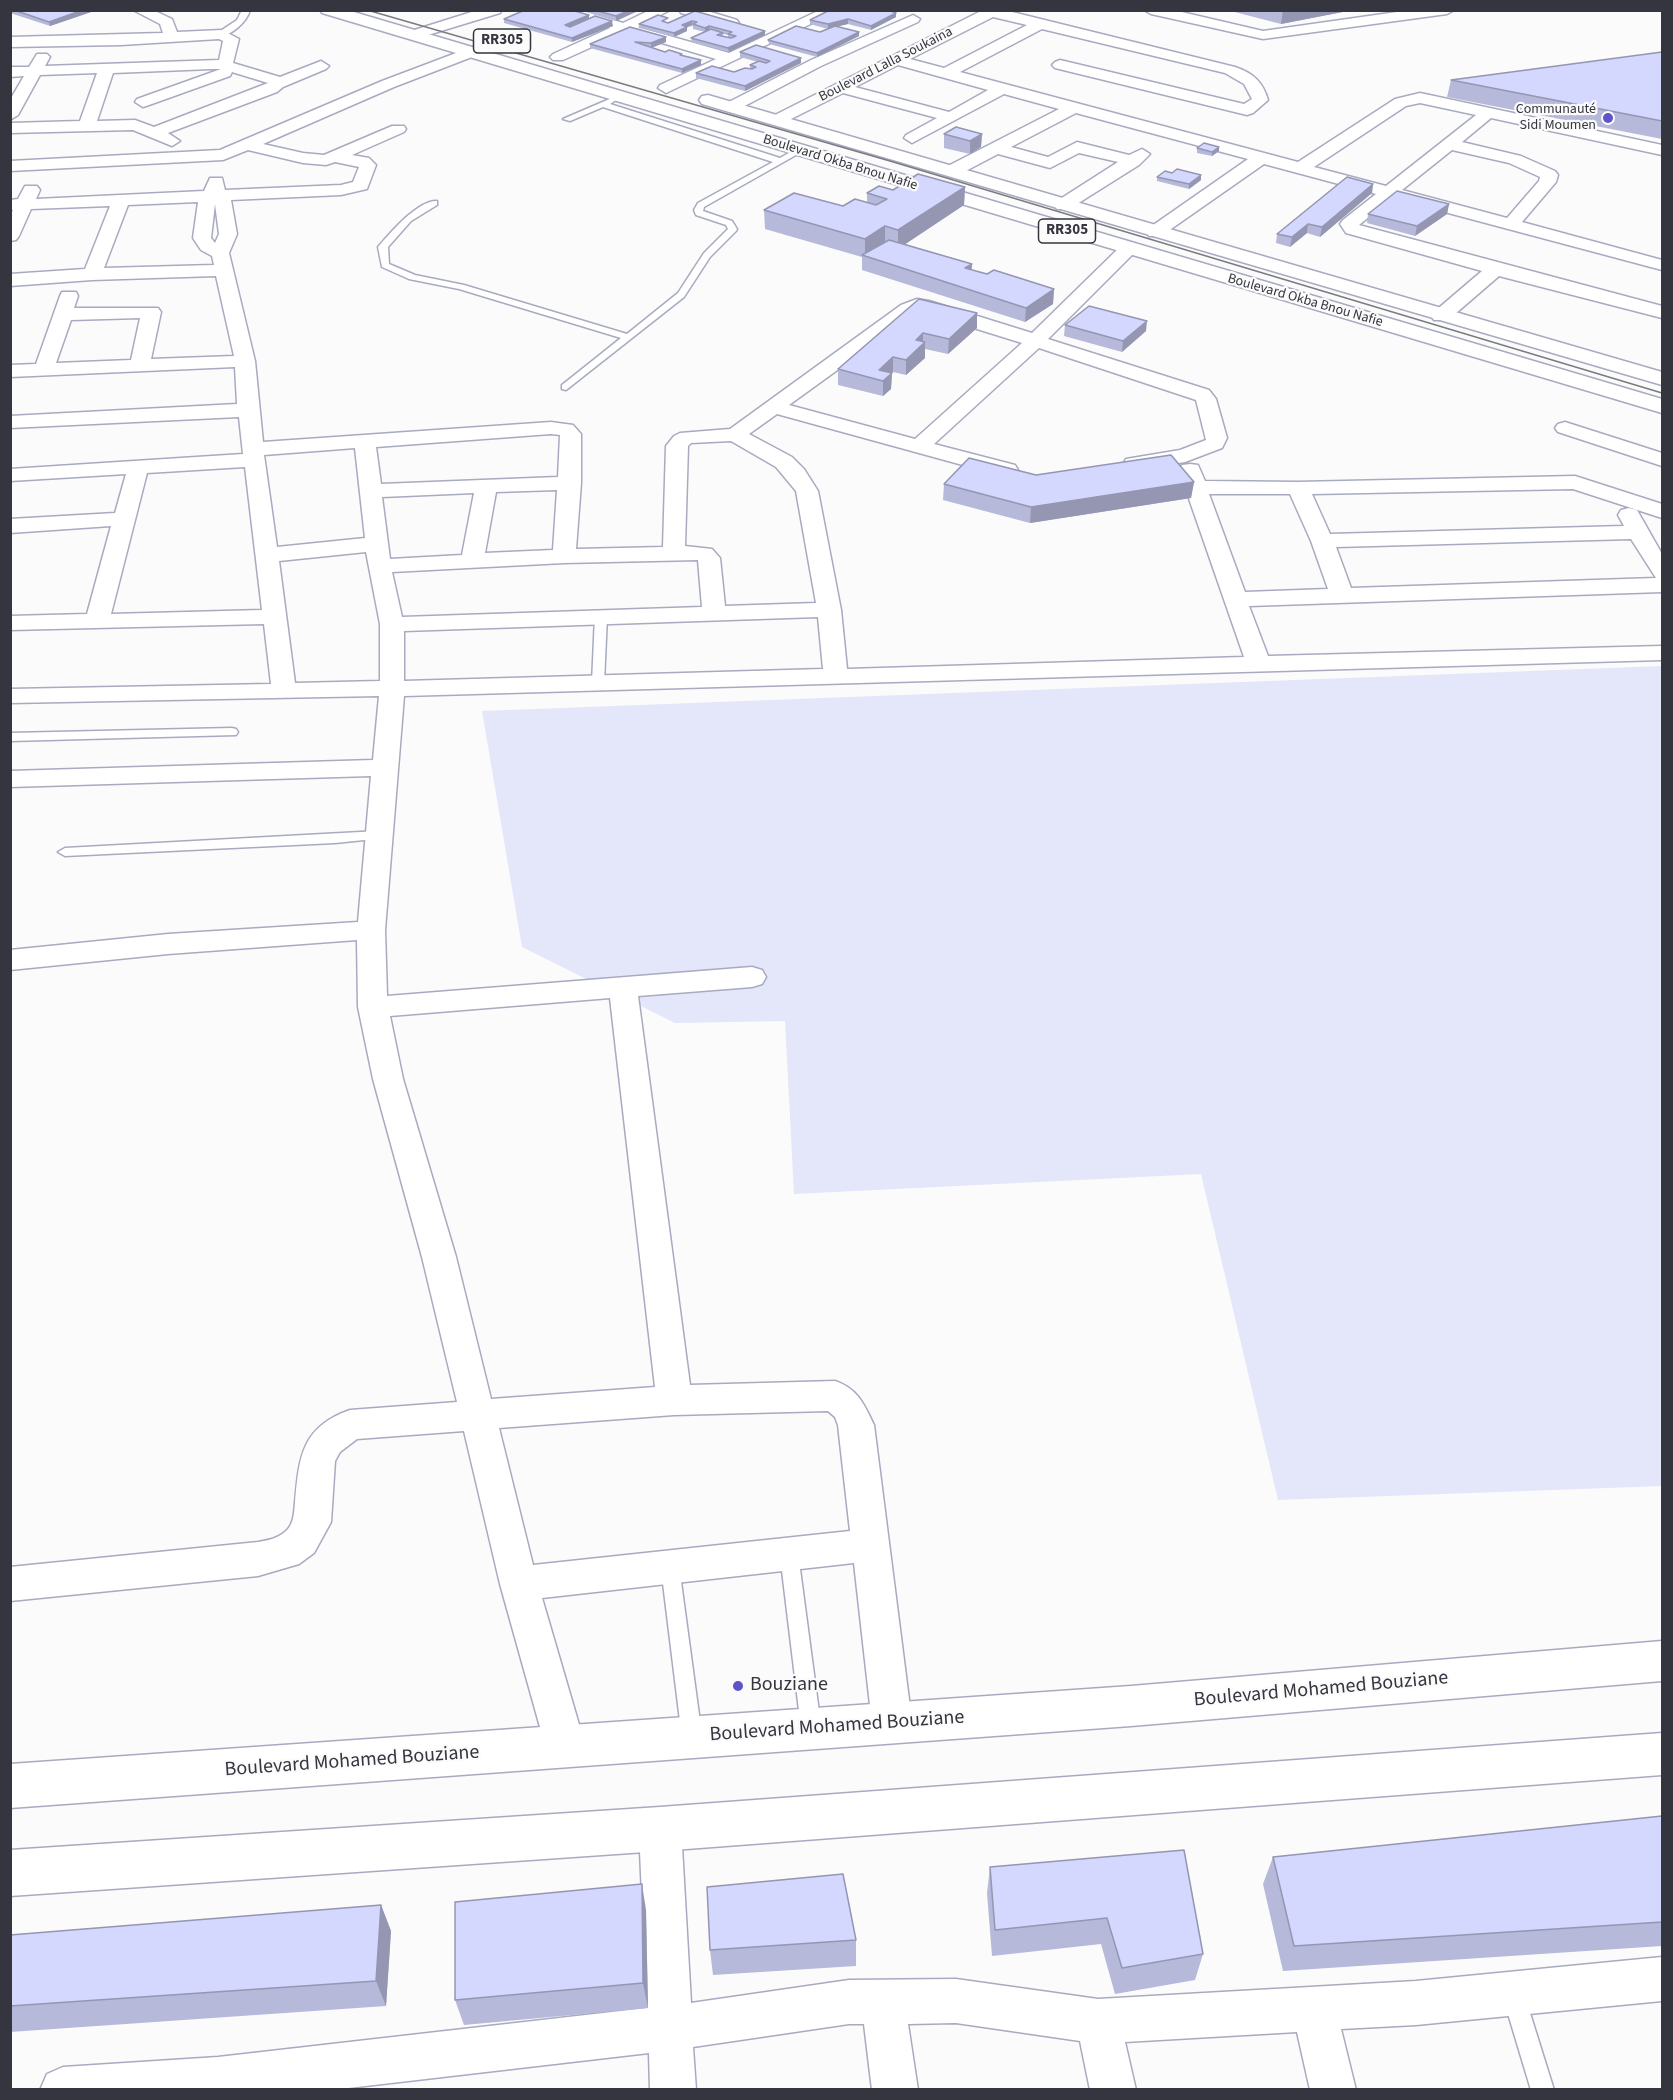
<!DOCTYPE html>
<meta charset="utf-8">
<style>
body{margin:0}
#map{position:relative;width:1673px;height:2100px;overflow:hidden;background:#fbfbfb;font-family:"Source Sans 3",sans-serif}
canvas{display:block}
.frame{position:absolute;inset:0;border:12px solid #34353e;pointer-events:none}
</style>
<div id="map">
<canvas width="1673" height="2100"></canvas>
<div class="frame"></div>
</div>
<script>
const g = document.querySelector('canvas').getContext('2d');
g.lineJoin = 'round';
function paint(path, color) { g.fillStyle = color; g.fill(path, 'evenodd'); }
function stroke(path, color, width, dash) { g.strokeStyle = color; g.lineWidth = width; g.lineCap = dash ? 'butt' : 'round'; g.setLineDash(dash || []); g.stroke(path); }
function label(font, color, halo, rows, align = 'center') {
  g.font = font + ' "Source Sans 3",sans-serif'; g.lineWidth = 4.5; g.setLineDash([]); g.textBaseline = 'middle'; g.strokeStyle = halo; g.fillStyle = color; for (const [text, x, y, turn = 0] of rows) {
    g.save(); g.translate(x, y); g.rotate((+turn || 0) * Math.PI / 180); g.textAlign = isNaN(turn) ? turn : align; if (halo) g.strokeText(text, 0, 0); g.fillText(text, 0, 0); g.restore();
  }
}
paint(new Path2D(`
 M 1662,666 L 1662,1486 L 1278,1500 L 1201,1174 L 794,1194 L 785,1021 L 675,1023 L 522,947 L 482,711 Z`), '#e4e6f9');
const service = new Path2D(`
 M 242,10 L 250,10 C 247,22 231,36 219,36 L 219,32 L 237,20 Z
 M 612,98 L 616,100 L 610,104 L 780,158 L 796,149 L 803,151 L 704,207 L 703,211 L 732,221 L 737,229 L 736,231 L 710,257 L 684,297 L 566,390 L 562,389 L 562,385 L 621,338 L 459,289 L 409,279 L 382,267 L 378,247 C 390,233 418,200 437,201 L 437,205 L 411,221 L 388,247 L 389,264 L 415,275 L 464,285 L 627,334 L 678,293 L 704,253 L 728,229 L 726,225 L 696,215 L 694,210 L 698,203 L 773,162 L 603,107 L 570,121 L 563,119 Z
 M 601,612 L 607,616 L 604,683 L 598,687 L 592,683 L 595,616 Z
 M 232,728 L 236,729 L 238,732 L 236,735 L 10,741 L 10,733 Z
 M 379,831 L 386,835 L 384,838 L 335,843 L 65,856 L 58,852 L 65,848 Z
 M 789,1546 L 796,1548 L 798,1554 L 821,1727 L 818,1734 L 811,1736 L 804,1734 L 801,1727 L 780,1554 L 782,1548 Z
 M 670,1559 L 677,1561 L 679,1567 L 702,1737 L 699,1744 L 692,1747 L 685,1744 L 682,1737 L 661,1567 L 663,1561 Z
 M 1514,1986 L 1522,1989 L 1525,1997 L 1554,2090 L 1531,2090 L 1503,1997 L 1506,1989 Z`);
const minor = new Path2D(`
 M 133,10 L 153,10 L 172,19 L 177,32 L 222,30 L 239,39 L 233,63 L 280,77 L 321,61 L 329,66 L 326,69 L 283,87 L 277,92 L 168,133 L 180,141 L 172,146 L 133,130 L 10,133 L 10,123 L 80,121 L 97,73 L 40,75 L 18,115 L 10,120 L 10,100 L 24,76 L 10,77 L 10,67 L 29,67 L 37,54 L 47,54 L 50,57 L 45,66 L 219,60 L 223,41 L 219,39 L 121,45 L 10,47 L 10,37 L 163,33 L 160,24 ZM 211,69 L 221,69 L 137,99 L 135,102 L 143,107 L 149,105 L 230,76 L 232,72 L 268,83 L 154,127 L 135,120 L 97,121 L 113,73 Z
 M 478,10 L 502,10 L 500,13 L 418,38 L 413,39 L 406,35 L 408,32 Z
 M 556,10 L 581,10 L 623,23 L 650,10 L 670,10 L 638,27 L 729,53 L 820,10 L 840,10 L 666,93 L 658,88 L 660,85 L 716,59 L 625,32 L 563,60 L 553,60 L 550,57 L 553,54 L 610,28 L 558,13 Z
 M 679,10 L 704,10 L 737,20 L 739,23 L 732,27 L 681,13 Z
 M 983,10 L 1004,10 L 1235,67 C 1253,73 1263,82 1268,100 L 1253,113 L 1247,115 L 1055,68 L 1052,65 L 1055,62 L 1060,60 L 1244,104 L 1252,99 L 1244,84 L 1225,73 L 1042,29 L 960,72 L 1298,162 L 1395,99 L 1420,93 L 1662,145 L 1662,155 L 1491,118 L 1462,142 L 1521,156 L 1555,171 L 1558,175 L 1556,182 L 1522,222 L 1662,260 L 1662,270 L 1392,198 L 1359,225 L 1662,306 L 1662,318 L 1499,276 L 1448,320 L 1434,320 L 1431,316 L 1434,312 L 1482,271 L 1346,233 L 1340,224 L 1343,220 L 1376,194 L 1264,164 L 1161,236 L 1149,236 L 1146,232 L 1149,228 L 1248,159 L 1076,113 L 1011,147 L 1048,157 L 1077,142 L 1129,155 L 1142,149 L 1150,154 L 1139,165 L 1069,209 L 1057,209 L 1054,205 L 1057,201 L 1118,162 L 1079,153 L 1050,168 L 998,154 L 958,175 L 946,175 L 944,171 L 946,167 L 1059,109 L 1004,94 L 912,143 L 904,138 L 906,135 L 937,118 L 843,93 L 783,123 L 771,123 L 769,120 L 771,117 ZM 993,17 L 1027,25 L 944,68 L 910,59 ZM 898,65 L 988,90 L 949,112 L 855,87 ZM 1420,103 L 1476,115 L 1386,186 L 1314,167 L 1406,106 ZM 1452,150 L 1509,163 L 1540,177 L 1539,181 L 1507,218 L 1402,190 Z
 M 1144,10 L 1173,10 L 1263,31 L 1411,10 L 1454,10 L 1447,14 L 1263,39 L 1151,14 Z
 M 913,15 L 920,19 L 918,22 L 821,66 L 737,110 L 725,110 L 723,107 L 725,104 L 811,60 Z
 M 472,47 L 477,49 L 480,52 L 477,55 L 394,87 L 263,144 L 303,153 L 324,155 L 392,126 L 404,126 L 406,129 L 404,132 L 352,155 L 369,158 L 376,165 L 367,189 L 341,195 L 231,200 L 237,234 L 229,253 L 255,361 L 263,442 L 551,422 L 573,425 L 581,434 L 581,483 L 576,549 L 663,547 L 666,446 L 674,436 L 680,433 L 730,429 L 901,305 L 917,299 L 929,301 L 1032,333 L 1122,245 L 1134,245 L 1137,249 L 1134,253 L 1048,339 L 1209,390 L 1216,399 L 1227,438 L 1222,448 L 1185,462 L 1134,470 L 1126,469 L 1123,464 L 1126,459 L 1180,450 L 1206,440 L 1196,400 L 1039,348 L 934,444 L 1015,465 L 1018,470 L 1015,475 L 1007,476 L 999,475 L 777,414 L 749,434 L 792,457 L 804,469 L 818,491 L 841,610 L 847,669 L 1244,657 L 1179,470 L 1182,465 L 1190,464 L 1198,465 L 1205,481 L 1298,482 L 1575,476 L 1662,504 L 1662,518 L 1573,489 L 1312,494 L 1330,534 L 1624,526 L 1618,515 L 1621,510 L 1629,508 L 1637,510 L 1662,554 L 1662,592 L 1249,606 L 1268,656 L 1662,646 L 1662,660 L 404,696 L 385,930 L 387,996 L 752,967 L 762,970 L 766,977 L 762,984 L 752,987 L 638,996 L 690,1385 L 835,1381 C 858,1389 864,1404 874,1425 L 912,1723 L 906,1736 L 892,1742 L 878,1736 L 872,1723 L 854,1563 L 542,1598 L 585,1745 L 579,1759 L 565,1764 L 551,1759 L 545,1745 L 500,1584 L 464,1431 L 357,1439 L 340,1452 L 335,1461 L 331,1522 L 314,1553 L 299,1564 L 258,1576 L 10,1601 L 10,1567 L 258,1542 C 269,1540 280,1538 288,1529 C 294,1522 294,1512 295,1503 C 299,1458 301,1427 350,1410 L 457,1402 L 422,1257 L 373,1079 L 358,1007 L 357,940 L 168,954 L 10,970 L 10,950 L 168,934 L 358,922 L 371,776 L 10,787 L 10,771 L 373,760 L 379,696 L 10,703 L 10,689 L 271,684 L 264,624 L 10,630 L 10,616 L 87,614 L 111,526 L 10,533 L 10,519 L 115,513 L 126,474 L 10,481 L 10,469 L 243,454 L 239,417 L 10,428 L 10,416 L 237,404 L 235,367 L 10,377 L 10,365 L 36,364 L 60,296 L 62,292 L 76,292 L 78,296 L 74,308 L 158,308 L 161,312 L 151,359 L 234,356 L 216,276 L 92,280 L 10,286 L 10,274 L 85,269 L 110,206 L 31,209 L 19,236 L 16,240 L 10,241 L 10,216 L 13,210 L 10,210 L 10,200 L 18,199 L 25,186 L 37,186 L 40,190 L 36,199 L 204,191 L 210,178 L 222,178 L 225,190 L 341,185 L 353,182 L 359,167 L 335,162 L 326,165 L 303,163 L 248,150 L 223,160 L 10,171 L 10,161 L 220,150 L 382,81 ZM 198,202 L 193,238 L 201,250 L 212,256 L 214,265 L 104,268 L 128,205 ZM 215,204 L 219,234 L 215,243 L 211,238 ZM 919,311 L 1022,343 L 915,439 L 789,405 ZM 140,318 L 131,360 L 56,363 L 71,320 ZM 551,434 L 560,435 L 558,477 L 381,484 L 376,447 ZM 731,441 L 776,467 L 796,491 L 816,603 L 725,606 L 720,558 L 712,549 L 685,546 L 688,446 L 691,443 ZM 355,448 L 365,538 L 277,547 L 264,455 ZM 245,467 L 262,610 L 111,614 L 147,473 ZM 557,490 L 553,550 L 485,553 L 496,492 ZM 474,493 L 462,555 L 390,559 L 382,497 ZM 1209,494 L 1290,494 L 1311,541 L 1328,589 L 1245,592 ZM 1631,539 L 1656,578 L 1351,588 L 1336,547 ZM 366,552 L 380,624 L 380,681 L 295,683 L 279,561 ZM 698,560 L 702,607 L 402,617 L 392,572 L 564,563 ZM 818,617 L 823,669 L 404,681 L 404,631 ZM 610,998 L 655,1387 L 491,1399 L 456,1257 L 403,1079 L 390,1016 ZM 828,1411 L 835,1417 L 838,1425 L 850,1531 L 533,1565 L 499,1428 L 674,1415 Z
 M 1565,422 L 1662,453 L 1662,466 L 1558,432 L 1555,428 L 1558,424 Z
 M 660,1809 L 675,1815 L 681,1829 L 691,2003 L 849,1980 L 956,1979 L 1098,1999 L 1416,1981 L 1662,1957 L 1662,2001 L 1416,2025 L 1341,2029 L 1356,2090 L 1310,2090 L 1297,2032 L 1125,2042 L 1136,2090 L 1090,2090 L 1080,2041 L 956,2023 L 908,2024 L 918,2090 L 872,2090 L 864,2024 L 849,2024 L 693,2047 L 696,2090 L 650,2090 L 649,2053 L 331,2090 L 40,2090 L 47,2074 L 63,2067 L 218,2057 L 647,2008 L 639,1829 L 645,1815 Z`);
const tertiary = new Path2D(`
 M 1662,1641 L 1662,1681 L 1131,1726 L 10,1808 L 10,1764 L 1131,1686 Z
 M 1662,1733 L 1662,1775 L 660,1851 L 10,1896 L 10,1850 L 660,1807 Z`);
const primary = new Path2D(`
 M 320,10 L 347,10 L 1662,399 L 1662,413 L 322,13 Z
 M 708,95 L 1662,372 L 1662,385 L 702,104 L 699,100 L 702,96 Z`);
stroke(service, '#a8aac0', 3);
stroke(minor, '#a8aac0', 3);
stroke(tertiary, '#a8aac0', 3);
stroke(primary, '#a8aac0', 3);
paint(service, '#fff');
paint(minor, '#fff');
paint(tertiary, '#fff');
paint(primary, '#fff');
stroke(new Path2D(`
 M 367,10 L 890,161 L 1662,393`), '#7a7b81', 1.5);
paint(new Path2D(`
 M 10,10 L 97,10 L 50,26 L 10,13 Z
 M 579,10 L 640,10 L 616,21 Z
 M 1227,10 L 1353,10 L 1281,24 Z
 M 695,11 L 765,31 L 765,35 L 729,52 L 692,42 L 691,38 L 705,32 L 693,29 L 693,26 L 687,27 L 687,31 L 674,37 L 639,28 L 639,24 L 668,23 ZM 723,34 L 728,35 L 728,37 L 723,36 Z
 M 896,13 L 896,17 L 871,30 L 848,24 L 837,26 L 859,36 L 817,57 L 769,44 L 768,40 L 820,32 L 828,29 L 810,24 L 810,20 Z
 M 504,19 L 589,19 L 613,26 L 572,42 L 504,23 Z
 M 666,42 L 651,48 L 665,52 L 682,55 L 701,60 L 701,65 L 682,73 L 590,48 L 590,44 Z
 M 740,52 L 801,58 L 801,63 L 745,91 L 696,78 L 696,73 L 734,72 L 750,69 L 750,65 L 758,62 L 740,57 Z
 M 1662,52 L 1662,139 L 1447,97 L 1451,80 Z
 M 944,134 L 982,134 L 981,147 L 970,154 L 944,148 Z
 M 1197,148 L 1219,151 L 1212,156 L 1197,153 Z
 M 1172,173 L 1201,180 L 1189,189 L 1157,181 L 1157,177 Z
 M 1373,184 L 1372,193 L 1320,237 L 1307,233 L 1290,247 L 1276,243 L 1277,234 Z
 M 965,187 L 964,205 L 905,244 L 972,264 L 971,270 L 987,274 L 1054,289 L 1053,304 L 1025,322 L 862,270 L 862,257 L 765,229 L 764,210 L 843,206 L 867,203 L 867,193 L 893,190 Z
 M 1449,204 L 1447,214 L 1415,236 L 1367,223 L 1368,214 Z
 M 919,299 L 977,313 L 977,328 L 948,354 L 925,349 L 925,358 L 906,375 L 893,372 L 892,373 L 891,389 L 883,396 L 838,385 L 838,369 Z
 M 1065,325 L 1146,331 L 1122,352 L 1064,336 Z
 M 1036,475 L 1194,482 L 1191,498 L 1030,523 L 943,500 L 944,484 Z
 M 1662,1816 L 1662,1946 L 1283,1971 L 1263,1884 L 1273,1857 Z
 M 990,1867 L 1203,1954 L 1195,1980 L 1115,1994 L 1101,1944 L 992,1956 L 987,1893 Z
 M 381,1905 L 391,1931 L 386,2006 L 10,2032 L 10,1935 Z
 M 646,1910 L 648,2008 L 464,2025 L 455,2000 Z
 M 856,1940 L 856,1966 L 713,1975 L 710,1950 Z`), '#b6b9da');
paint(new Path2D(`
 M 83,10 L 97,10 L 50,26 L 49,22 Z
 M 630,10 L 640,10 L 616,21 L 616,16 Z
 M 1283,10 L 1353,10 L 1281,24 Z
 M 896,13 L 896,17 L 871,30 L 871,26 Z
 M 589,15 L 589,20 L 566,30 L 565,25 Z
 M 848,19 L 848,24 L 828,29 L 828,24 Z
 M 612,21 L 613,26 L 572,42 L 572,38 Z
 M 692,21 L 692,25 L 687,27 L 687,31 L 674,37 L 674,33 L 682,25 Z
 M 709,26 L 710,30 L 705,32 L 705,28 Z
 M 765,31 L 765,35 L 729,52 L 728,48 Z
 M 859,32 L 859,36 L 817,57 L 817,53 Z
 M 666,37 L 666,42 L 651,48 L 651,43 Z
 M 801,58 L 801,63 L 745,91 L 745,86 Z
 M 701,60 L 701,65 L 682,73 L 682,69 Z
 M 982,134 L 981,147 L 970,154 L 970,141 Z
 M 1219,147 L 1219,151 L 1212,156 L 1212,152 Z
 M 1201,175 L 1201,180 L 1189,189 L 1189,184 Z
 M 1373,184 L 1372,193 L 1320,237 L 1322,227 Z
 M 965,187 L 964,205 L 898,249 L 898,230 Z
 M 1449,204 L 1447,214 L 1415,236 L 1417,226 Z
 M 1308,224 L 1307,233 L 1290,247 L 1292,237 Z
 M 885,226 L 885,245 L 865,256 L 865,239 Z
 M 972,264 L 971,278 L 965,268 Z
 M 1054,289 L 1053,304 L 1025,322 L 1026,308 Z
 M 977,313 L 977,328 L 948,354 L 949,339 Z
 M 1147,321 L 1146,331 L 1122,352 L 1123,341 Z
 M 923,333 L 923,344 L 925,342 L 925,358 L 906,375 L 906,360 L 916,340 Z
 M 893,357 L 893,372 L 883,381 L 879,370 Z
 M 892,373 L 891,389 L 883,396 L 883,381 Z
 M 1194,482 L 1191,498 L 1030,523 L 1031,507 Z
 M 642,1884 L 646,1910 L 648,2008 L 643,1983 Z
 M 381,1905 L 391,1931 L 386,2006 L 376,1981 Z`), '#9496b2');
const building = new Path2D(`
 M 14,10 L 83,10 L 49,22 Z
 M 525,10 L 571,10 L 589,15 L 565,25 L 570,27 L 595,16 L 612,21 L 572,38 L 504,19 Z
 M 594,10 L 630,10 L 616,16 Z
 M 830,10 L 888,10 L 896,13 L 871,26 L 848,19 L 828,24 L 810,20 Z
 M 695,11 L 765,31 L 728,48 L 691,38 L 711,29 L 723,33 L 717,35 L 731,38 L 736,36 L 728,34 L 732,32 L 709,26 L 705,28 L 693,24 L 697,22 L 692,21 L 682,25 L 687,27 L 674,33 L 639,24 L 658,15 L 668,18 L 662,21 L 668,23 Z
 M 796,26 L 820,32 L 835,26 L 859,32 L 817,53 L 768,40 Z
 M 630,27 L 666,37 L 651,43 L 635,42 L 665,52 L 669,50 L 682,54 L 680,55 L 701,60 L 682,69 L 590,44 Z
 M 756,45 L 801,58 L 745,86 L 696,73 L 712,66 L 734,72 L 745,68 L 752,69 L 756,67 L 750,65 L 759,61 L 766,63 L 770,61 L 740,52 Z
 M 1662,52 L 1662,121 L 1451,80 Z
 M 956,127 L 982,134 L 970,141 L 944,134 Z
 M 1204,143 L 1219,147 L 1212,152 L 1197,148 Z
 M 1177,169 L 1201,175 L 1189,184 L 1157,177 L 1165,171 L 1172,173 Z
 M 918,174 L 965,187 L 898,230 L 885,226 L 865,239 L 764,210 L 794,193 L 843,206 L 855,199 L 876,205 L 887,199 L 867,193 L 879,186 L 893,190 Z
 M 1347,177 L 1373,184 L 1322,227 L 1308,224 L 1292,237 L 1277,234 Z
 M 1397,191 L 1449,204 L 1417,226 L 1368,214 Z
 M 889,240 L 972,264 L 965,268 L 987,274 L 994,270 L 1054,289 L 1026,308 L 862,255 Z
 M 919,299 L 977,313 L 949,339 L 923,333 L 916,340 L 925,342 L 906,360 L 893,357 L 879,370 L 892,373 L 883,381 L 838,369 Z
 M 1089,306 L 1147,321 L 1123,341 L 1065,325 Z
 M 1171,455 L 1194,482 L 1031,507 L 944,484 L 969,458 L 1036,475 Z
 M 1662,1816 L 1662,1922 L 1294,1946 L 1273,1857 Z
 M 1184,1850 L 1203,1954 L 1122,1968 L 1107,1918 L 995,1930 L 990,1867 Z
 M 843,1874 L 856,1940 L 710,1950 L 707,1887 Z
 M 642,1884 L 643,1983 L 455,2000 L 455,1902 Z
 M 381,1905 L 376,1981 L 10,2006 L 10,1935 Z`);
paint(building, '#d4d7fe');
stroke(building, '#9496b2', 1.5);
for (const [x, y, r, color] of [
 [1608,118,6,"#5d53cb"],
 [738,1686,6,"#5d53cb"]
]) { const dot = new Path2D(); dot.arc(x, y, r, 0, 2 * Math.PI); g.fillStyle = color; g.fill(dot); stroke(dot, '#fbfbfb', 2); }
label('14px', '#34353e', '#fbfbfb', [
 ["Boulevard Lalla Soukaina",886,65,-27],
 ["Boulevard Okba Bnou Nafie",840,163,17],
 ["Boulevard Okba Bnou Nafie",1305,301,16]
]);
label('14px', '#34353e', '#fbfbfb', [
 ["Communauté",1596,110],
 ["Sidi Moumen",1596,126]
], 'right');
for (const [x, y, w] of [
 [502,41,57],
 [1067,231,57]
]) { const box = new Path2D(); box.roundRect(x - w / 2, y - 12, w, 24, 4.5); g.fillStyle = '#fbfbfb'; g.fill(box); stroke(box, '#34353e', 1.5); }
label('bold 15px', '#34353e', null, [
 ["RR305",502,41],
 ["RR305",1067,231]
]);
label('20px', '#34353e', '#fbfbfb', [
 ["Bouziane",750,1686]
], 'left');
label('20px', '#34353e', '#fbfbfb', [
 ["Boulevard Mohamed Bouziane",1321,1690,-5],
 ["Boulevard Mohamed Bouziane",837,1727,-4],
 ["Boulevard Mohamed Bouziane",352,1762,-4]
]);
</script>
